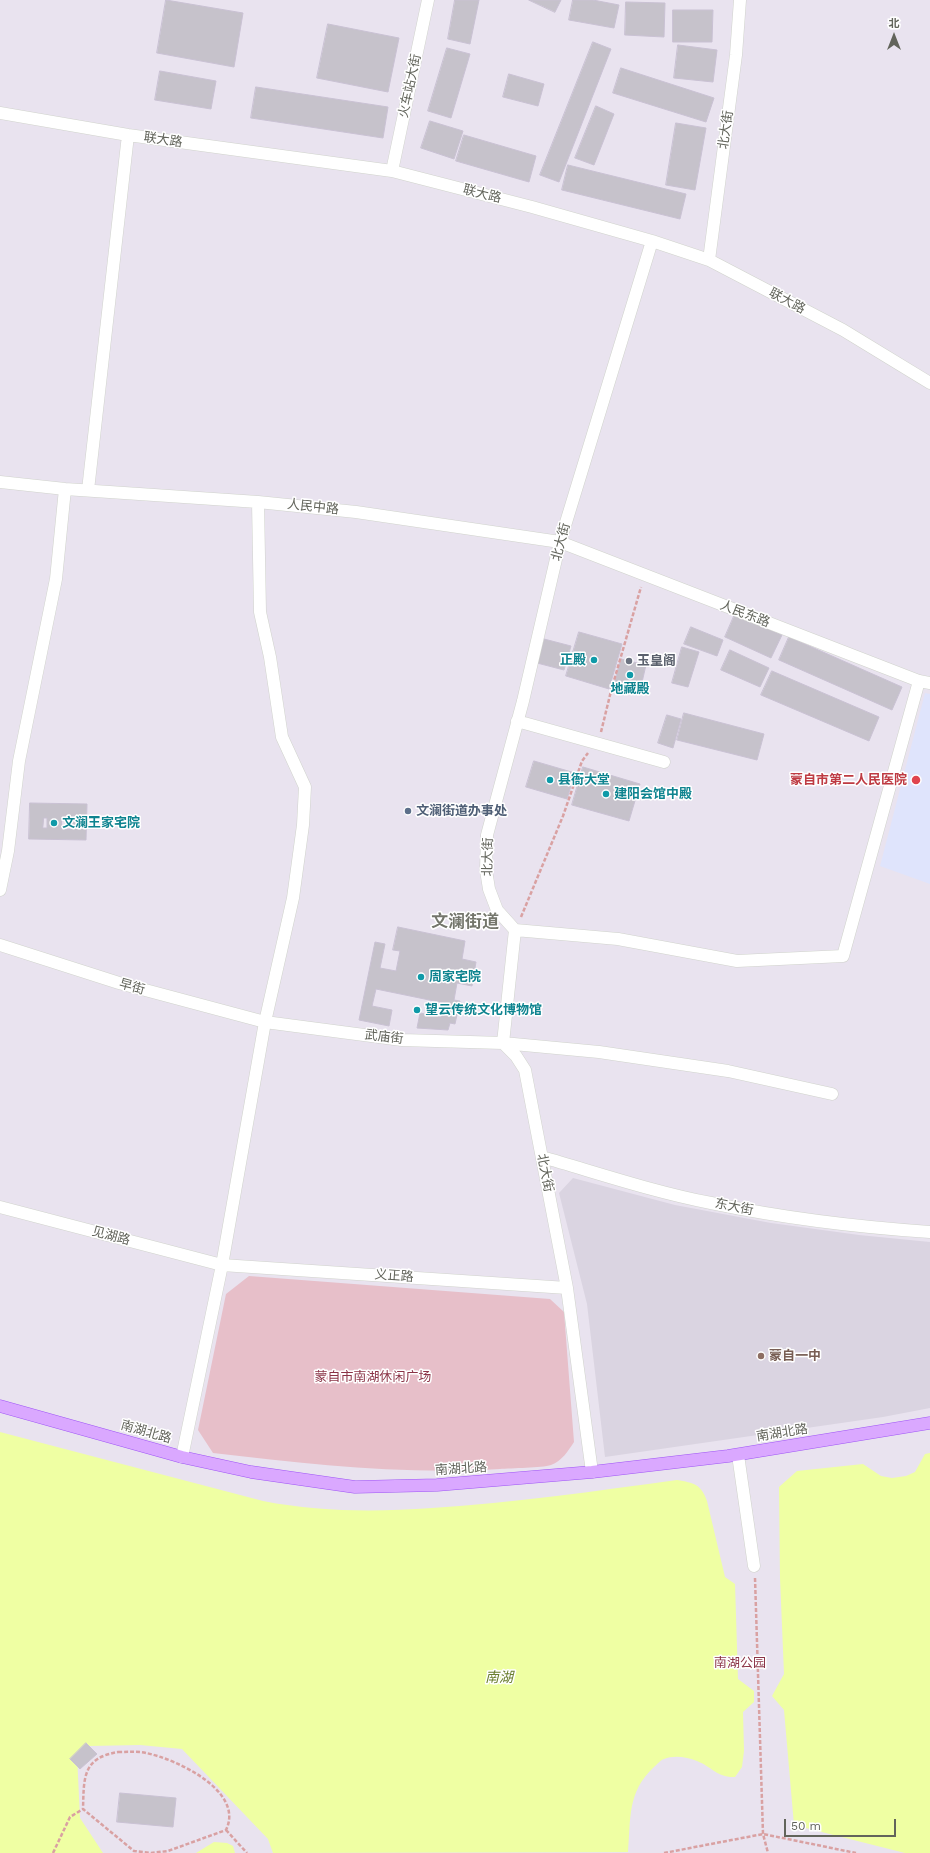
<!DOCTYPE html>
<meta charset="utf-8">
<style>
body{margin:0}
#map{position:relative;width:930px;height:1853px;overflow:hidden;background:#e9e3ef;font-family:"Work Sans","Noto Sans SC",sans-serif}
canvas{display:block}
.north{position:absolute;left:874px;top:16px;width:40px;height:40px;-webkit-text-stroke:3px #fff;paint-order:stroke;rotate:0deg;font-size:11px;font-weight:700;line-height:16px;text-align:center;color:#62645b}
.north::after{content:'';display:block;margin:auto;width:14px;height:18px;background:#62645b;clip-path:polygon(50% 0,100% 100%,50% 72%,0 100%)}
.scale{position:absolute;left:784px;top:1819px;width:112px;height:18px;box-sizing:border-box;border:2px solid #62645b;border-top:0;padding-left:5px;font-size:12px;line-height:14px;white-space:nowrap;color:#62645b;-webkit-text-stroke:3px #fff;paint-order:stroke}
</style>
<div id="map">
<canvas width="930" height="1853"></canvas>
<div class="north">北</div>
<div class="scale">50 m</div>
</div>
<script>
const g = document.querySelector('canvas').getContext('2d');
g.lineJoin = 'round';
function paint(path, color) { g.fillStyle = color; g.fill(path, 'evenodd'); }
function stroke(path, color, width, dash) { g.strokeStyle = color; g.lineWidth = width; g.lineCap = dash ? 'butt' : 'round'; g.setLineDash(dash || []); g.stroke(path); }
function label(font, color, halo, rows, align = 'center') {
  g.font = font + ' "Work Sans","Noto Sans SC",sans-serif'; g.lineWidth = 3; g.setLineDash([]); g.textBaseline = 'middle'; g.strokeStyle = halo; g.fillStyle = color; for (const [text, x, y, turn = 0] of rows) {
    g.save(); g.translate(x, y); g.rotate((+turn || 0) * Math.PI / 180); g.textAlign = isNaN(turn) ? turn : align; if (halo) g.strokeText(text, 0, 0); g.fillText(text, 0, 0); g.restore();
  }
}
paint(new Path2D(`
 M 573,1178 L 675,1205 L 771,1223 L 859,1235 L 930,1242 L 930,1408 L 883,1417 L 605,1457 L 587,1304 L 559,1193 Z`), '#dad4e1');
paint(new Path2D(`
 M 925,693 L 930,694 L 930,884 L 880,866 Z`), '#dfe4fc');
paint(new Path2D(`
 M 249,1276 L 550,1299 L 564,1312 L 574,1442 C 568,1451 562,1461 551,1465 C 542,1468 511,1468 500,1469 C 404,1475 308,1464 213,1453 L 198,1430 L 226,1294 Z`), '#e7bfc9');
paint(new Path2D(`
 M 0,1432 L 263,1501 C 319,1512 376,1512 432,1508 C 514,1503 595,1491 677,1480 C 694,1483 701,1484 707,1501 L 725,1577 L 735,1584 L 738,1679 L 754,1691 L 754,1702 L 743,1712 L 744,1751 L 742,1767 L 735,1777 C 718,1778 712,1767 697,1761 C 687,1757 674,1755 664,1759 C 660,1760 657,1765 654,1767 C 627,1792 631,1818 628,1852 L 273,1853 L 268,1839 L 182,1749 L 140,1745 L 89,1746 L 77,1755 L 80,1818 L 103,1853 L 0,1853 Z
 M 930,1453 L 930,1853 L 905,1853 L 794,1825 L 784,1710 L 772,1696 L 784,1674 L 780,1578 L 779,1487 L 797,1471 L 863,1464 L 881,1476 L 892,1478 L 906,1476 L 915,1472 L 925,1454 Z
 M 214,1842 L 227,1843 L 233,1846 L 235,1853 L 196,1853 Z`), '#efffa3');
const building = new Path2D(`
 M 166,0 L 243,13 L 234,67 L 157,53 Z
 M 455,0 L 479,0 L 470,44 L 448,39 Z
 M 529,0 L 561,0 L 555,12 Z
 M 573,0 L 593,0 L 619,5 L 614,28 L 569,20 Z
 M 626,2 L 665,3 L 664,37 L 625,35 Z
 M 673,10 L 713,10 L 712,42 L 673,42 Z
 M 328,24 L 399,38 L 388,92 L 317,78 Z
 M 593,42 L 611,49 L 559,182 L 540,175 Z
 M 678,45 L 717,50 L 713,82 L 674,78 Z
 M 447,48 L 470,54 L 451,118 L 428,111 Z
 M 621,68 L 714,98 L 706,122 L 613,93 Z
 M 160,71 L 216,81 L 211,109 L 155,100 Z
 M 509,74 L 544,84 L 538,106 L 503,97 Z
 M 256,87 L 388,107 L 383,138 L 251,118 Z
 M 596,106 L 614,114 L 594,165 L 575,158 Z
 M 430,121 L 463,131 L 454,159 L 421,148 Z
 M 676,123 L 706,128 L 695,190 L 666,185 Z
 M 464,135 L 536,156 L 529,182 L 456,161 Z
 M 568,165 L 686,194 L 680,219 L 562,190 Z
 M 735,614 L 782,635 L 771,658 L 725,637 Z
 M 691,627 L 723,640 L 717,656 L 684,644 Z
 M 579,632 L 622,644 L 609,689 L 566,676 Z
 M 789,637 L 902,687 L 892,710 L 779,660 Z
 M 544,639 L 571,646 L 564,670 L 537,663 Z
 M 682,647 L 699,652 L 688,687 L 672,683 Z
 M 730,650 L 769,668 L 760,687 L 721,670 Z
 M 621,659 L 646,665 L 640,691 L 614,685 Z
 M 772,671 L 879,717 L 869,741 L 761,695 Z
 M 684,713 L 764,734 L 757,760 L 677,740 Z
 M 667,715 L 681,719 L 673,748 L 658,743 Z
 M 534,761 L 575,773 L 567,799 L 526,787 Z
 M 583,767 L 640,784 L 629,821 L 572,805 Z
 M 30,803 L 87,804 L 86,840 L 29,839 ZM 44,818 L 47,818 L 47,828 L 43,828 ZM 62,818 L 72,819 L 72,829 L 62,829 Z
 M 398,927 L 465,941 L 462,959 L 476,962 L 472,986 L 457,983 L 454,1000 L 460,1001 L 455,1024 L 450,1023 L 448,1030 L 417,1028 L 420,1013 L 441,1017 L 444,1003 L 376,989 L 372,1006 L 392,1010 L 389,1026 L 359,1020 L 375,942 L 385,944 L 380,968 L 396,971 L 400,951 L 393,950 Z
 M 86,1743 L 97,1754 L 80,1769 L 70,1759 Z
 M 120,1793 L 176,1798 L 173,1827 L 117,1822 Z`);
paint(building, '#c6c2cb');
stroke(building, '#c9c1d3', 1);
const minor = new Path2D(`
 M 0,113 L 128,135 L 392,171 L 532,207 L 652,241 L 709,260 L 843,330 L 930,383
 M 392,171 L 428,0
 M 709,260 L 736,55 L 740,0
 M 0,482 L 65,489 L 258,502 L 356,512 L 560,542 L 919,681 L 930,683
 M 88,490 L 128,135
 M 517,721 L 664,762
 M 0,890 L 8,851 L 19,761 L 56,579 L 65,489
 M 515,930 L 618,939 L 737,961 L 843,956 L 919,681
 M 0,945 L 119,983 L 265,1022 L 402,1040 L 503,1043 L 599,1052 L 728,1071 L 832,1094
 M 542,1157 C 598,1173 654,1192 711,1203 C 783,1218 856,1227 930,1232
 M 0,1207 L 222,1265 L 567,1288
 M 738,1455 L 754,1566
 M 182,1457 L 222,1265 L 265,1022 L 293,898 L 303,825 L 305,787 L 282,737 L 270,657 L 260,612 L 258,502
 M 592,1472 L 567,1288 L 525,1070 L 516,1056 L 503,1043 L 515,930 L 497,910 L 489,889 L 486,870 L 487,835 L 523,701 L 560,542 L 652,241`);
const major = new Path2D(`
 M 0,1406 L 182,1457 L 251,1472 L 355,1487 L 437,1485 L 592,1472 L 728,1456 L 930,1423`);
stroke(minor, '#d0d3cc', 13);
stroke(major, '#9e55f5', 13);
stroke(new Path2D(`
 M 601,732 L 611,691 L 641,587
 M 521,917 L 563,816 L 582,761 L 588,753
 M 755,1578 L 763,1834 L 768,1853
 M 118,1752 C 128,1752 137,1751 146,1753 C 176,1759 245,1791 226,1830 L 168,1851 L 151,1853 L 134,1851 L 83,1809 C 84,1778 82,1758 118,1752 Z
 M 226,1830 L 247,1853
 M 53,1853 L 70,1817 L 83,1809
 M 664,1853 L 763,1834 L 856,1853`), '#d9a1a2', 2.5, [4, 2]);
stroke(minor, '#fff', 12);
stroke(major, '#daa8ff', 12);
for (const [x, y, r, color] of [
 [594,660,4,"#0f9aa8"],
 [629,661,4,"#6b7280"],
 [630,675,4,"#0f9aa8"],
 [550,780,4,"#0f9aa8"],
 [916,780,5,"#e0444e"],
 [606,794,4,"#0f9aa8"],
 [408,811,4,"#5c6f8a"],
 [54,823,4,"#0f9aa8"],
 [421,977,4,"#0f9aa8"],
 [417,1010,4,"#0f9aa8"],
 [761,1356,4,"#8d6e63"]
]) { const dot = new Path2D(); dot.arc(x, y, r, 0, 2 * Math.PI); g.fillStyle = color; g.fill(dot); stroke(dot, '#fff', 1.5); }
label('13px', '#62645b', '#fff', [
 ["火车站大街",410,86,-78],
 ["北大街",726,130,-82],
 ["联大路",163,140,8],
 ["联大路",482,194,14],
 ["联大路",787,301,28],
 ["人民中路",313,507,6],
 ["北大街",561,542,-75],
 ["人民东路",745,614,21],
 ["北大街",488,857,-89],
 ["早街",132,987,15],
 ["武庙街",384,1037,7],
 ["北大街",545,1173,79],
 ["东大街",734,1207,11],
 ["见湖路",111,1236,15],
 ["义正路",394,1276,4],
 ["南湖北路",146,1432,16],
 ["南湖北路",782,1433,-9],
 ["南湖北路",461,1469,-4]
]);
label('bold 13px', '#0d838f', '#fff', [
 ["正殿",586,660,"right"],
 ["地藏殿",630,689,"center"],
 ["县衙大堂",558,780],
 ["建阳会馆中殿",614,794],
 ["文澜王家宅院",62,823],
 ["周家宅院",429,977],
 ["望云传统文化博物馆",425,1010]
], 'left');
label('bold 13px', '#5b616d', '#fff', [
 ["玉皇阁",637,661]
], 'left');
label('bold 13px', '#be3a42', '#fff', [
 ["蒙自市第二人民医院",907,780]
], 'right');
label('bold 13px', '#4e5e75', '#fff', [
 ["文澜街道办事处",416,811]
], 'left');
label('bold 13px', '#785e54', '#fff', [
 ["蒙自一中",769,1356]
], 'left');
label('13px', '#8b3447', '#fff', [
 ["蒙自市南湖休闲广场",373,1377],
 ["南湖公园",740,1663]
]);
label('italic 14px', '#6a7e2e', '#fff', [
 ["南湖",499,1678]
]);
label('bold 17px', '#74766c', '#fff', [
 ["文澜街道",465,922]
]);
</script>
